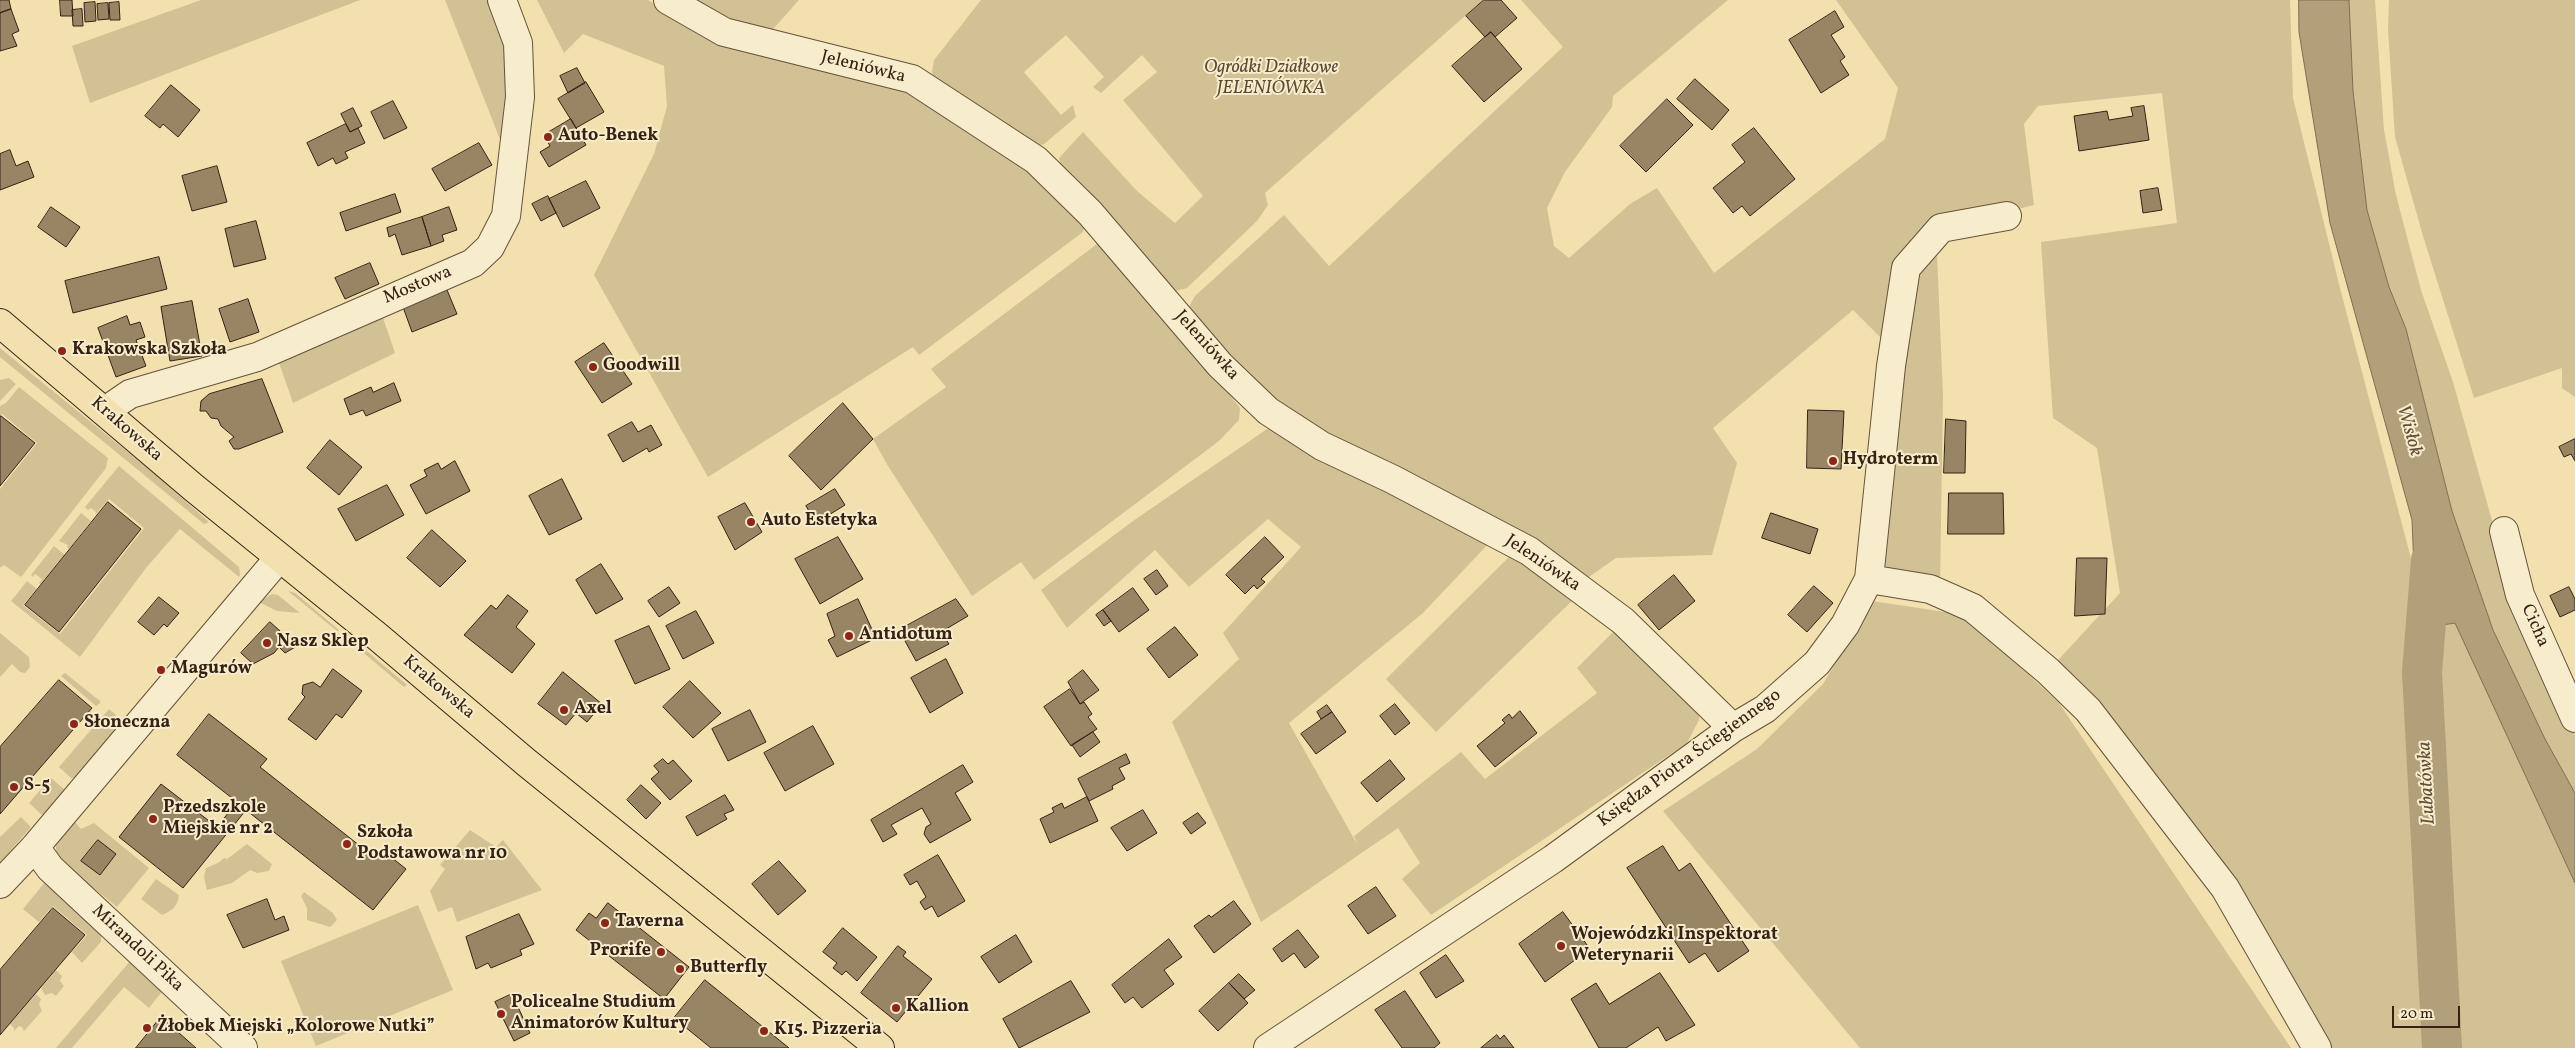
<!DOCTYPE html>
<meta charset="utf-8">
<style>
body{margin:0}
#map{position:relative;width:2575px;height:1048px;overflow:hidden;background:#f2e1af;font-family:Vollkorn,serif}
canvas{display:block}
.scale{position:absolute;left:2392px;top:1006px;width:68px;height:22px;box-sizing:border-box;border:2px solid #352213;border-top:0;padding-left:6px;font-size:15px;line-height:18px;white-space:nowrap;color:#352213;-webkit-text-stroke:4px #f7eccb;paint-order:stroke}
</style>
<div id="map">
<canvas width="2575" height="1048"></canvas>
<div class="scale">20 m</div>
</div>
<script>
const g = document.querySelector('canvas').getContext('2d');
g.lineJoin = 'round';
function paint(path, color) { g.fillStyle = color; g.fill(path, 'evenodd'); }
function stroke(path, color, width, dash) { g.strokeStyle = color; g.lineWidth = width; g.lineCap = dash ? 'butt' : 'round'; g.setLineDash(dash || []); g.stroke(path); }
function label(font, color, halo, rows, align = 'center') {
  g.font = font + ' Vollkorn,serif'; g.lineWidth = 4; g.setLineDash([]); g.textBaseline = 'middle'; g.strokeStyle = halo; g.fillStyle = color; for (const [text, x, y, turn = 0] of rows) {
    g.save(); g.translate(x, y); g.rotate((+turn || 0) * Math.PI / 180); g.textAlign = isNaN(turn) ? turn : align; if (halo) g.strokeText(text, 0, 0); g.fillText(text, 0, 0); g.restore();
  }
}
paint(new Path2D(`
 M 201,0 L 360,0 L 90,103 L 72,46 Z
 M 445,0 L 492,0 L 512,44 L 505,152 Z
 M 537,0 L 648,0 L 662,9 L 902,88 L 979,134 L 1032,175 L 1085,224 L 1083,232 L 919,355 L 913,347 L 708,477 L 594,275 L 654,154 L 667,106 L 664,66 L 583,34 L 564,53 Z
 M 691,0 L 799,0 L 767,36 L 730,25 Z
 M 981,0 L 1483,0 L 1265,193 L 1268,205 L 1257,221 L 1187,288 L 1169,293 L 1062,172 L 1059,158 L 1083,132 L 1137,191 L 1175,223 L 1203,196 L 1123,100 L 1157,72 L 1142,55 L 1101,93 L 1093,87 L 1104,77 L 1066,35 L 1024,72 L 1061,115 L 1073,105 L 1076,117 L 1044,144 L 1033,148 L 935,83 L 932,72 L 934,60 Z
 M 1521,0 L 1728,0 L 1613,96 L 1612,107 L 1565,172 L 1547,208 L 1554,246 L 1569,258 L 1630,204 L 1657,188 L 1714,273 L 1885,139 L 1898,88 L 1836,0 L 2290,0 L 2293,98 L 2341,292 L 2429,627 L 2455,623 L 2575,883 L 2575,1048 L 2319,1048 L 2088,710 L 2048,671 L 2120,593 L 2097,448 L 2053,418 L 2041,242 L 2177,223 L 2162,93 L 2038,106 L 2024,124 L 2034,205 L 1941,228 L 1906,268 L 1886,343 L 1853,310 L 1713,428 L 1737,463 L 1712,555 L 1616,558 L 1586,579 L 1328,443 L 1252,387 L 1194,322 L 1189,307 L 1195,296 L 1284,215 L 1329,266 L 1563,47 Z
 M 2349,0 L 2375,0 L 2384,130 L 2396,195 L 2421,290 L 2453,382 L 2517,609 L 2548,685 L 2575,735 L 2575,793 L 2545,739 L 2493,630 L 2452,511 L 2406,329 L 2389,287 L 2367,210 L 2353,91 Z
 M 2389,0 L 2575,0 L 2575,397 L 2562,388 L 2562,368 L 2474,398 L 2423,236 L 2395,137 L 2388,29 Z
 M 1101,241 L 1125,259 L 1240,408 L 1239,420 L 1219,441 L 1034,580 L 1021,562 L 972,596 L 888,466 L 873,439 L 946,387 L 931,369 Z
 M 1937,254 L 1943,396 L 1940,587 L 1884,571 L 1878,564 L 1917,276 Z
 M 381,312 L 395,353 L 293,403 L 277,357 Z
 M 0,348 L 156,475 L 209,522 L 204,524 L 0,357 Z
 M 9,378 L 16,384 L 0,401 L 0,380 Z
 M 19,387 L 108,458 L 106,468 L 21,577 L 4,565 L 0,568 L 0,489 L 37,443 L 2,414 L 0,416 L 0,406 L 6,403 Z
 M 1267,429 L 1277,429 L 1491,541 L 1423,613 L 1289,723 L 1357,844 L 1354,836 L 1461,752 L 1485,779 L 1597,693 L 1577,668 L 1615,630 L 1699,713 L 1699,720 L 1687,743 L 1431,915 L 1402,879 L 1420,863 L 1398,828 L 1261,922 L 1172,722 L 1239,659 L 1223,633 L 1301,547 L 1268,519 L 1189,587 L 1155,550 L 1067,628 L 1041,590 L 1133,521 Z
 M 119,466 L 239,567 L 240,575 L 239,577 L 180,529 L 146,568 L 80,657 L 11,601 L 27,581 L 37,589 L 23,605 L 60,634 L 144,528 L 109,499 L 95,515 L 96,512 L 91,508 L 88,510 L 85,507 Z
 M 81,513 L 91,521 L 69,549 L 67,547 L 68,545 L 59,541 Z
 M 54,546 L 65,555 L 41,585 L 39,583 L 42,579 L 35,574 L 33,577 L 31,575 Z
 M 1512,554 L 1576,597 L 1436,732 L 1386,679 Z
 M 288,591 L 295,593 L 339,630 L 337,631 Z
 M 272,594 L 278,595 L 300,613 L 277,611 L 259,602 Z
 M 1872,601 L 1965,615 L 2059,703 L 2291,1048 L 1860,1048 L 1663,811 L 1757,749 L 1823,684 Z
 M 0,633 L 29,657 L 30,667 L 25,673 L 20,672 L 12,664 L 0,677 Z
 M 354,642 L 356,642 L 407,685 L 404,687 L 353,644 Z
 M 65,673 L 100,701 L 100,703 L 96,706 L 61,676 Z
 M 109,709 L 116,715 L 113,733 L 75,778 L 71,778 L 59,767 Z
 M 51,778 L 65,790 L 43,816 L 29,803 Z
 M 21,817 L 31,827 L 0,863 L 0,837 Z
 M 75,822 L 81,829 L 94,823 L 149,868 L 117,907 L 86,882 L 76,884 L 56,868 L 56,845 Z
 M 470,830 L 496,847 L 503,840 L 542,890 L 457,922 L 452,907 L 438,912 L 430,891 L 445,869 L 440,865 Z
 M 247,844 L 272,864 L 269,871 L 257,873 L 250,870 L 232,883 L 207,890 L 204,877 L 206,868 L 218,863 L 224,858 L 227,859 Z
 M 156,879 L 179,895 C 178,906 172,911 162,915 L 141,899 Z
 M 45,882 L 101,930 L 101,942 L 82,963 L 72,952 L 87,935 L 53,906 L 39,922 L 23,909 Z
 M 304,892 L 333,913 L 337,920 L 330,927 L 307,920 L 307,908 L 301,896 Z
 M 418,905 L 453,990 L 316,1046 L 281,961 Z
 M 131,960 L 164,989 L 149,1008 L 124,987 L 72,1048 L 56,1048 Z
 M 56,970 L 62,976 L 60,981 L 64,986 L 56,996 L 52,993 L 45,995 L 41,988 Z
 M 36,994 L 41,999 L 39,1004 L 42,1011 L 24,1031 L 22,1027 L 19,1026 L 14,1031 L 14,1028 L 10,1024 Z`), '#d2c194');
const water = new Path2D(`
 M 2299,0 L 2349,0 L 2353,91 L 2367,210 L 2389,287 L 2406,329 L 2452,511 L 2493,630 L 2545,739 L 2575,793 L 2575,883 L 2455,623 L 2429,627 L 2414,568 L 2412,520 L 2330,223 L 2299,32 Z`);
paint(water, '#b2a07a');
stroke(water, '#806e51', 1);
stroke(new Path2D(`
 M 2431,560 L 2422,672 L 2442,1048`), '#b2a07a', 40);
const building = new Path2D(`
 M 0,0 L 9,0 L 11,9 L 0,13 Z
 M 60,0 L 72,0 L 73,16 L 61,16 Z
 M 1484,0 L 1501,0 L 1517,18 L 1495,37 L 1491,32 L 1485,37 L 1466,16 Z
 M 95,2 L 96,21 L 85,22 L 84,3 Z
 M 119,2 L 120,20 L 110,20 L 109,3 Z
 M 108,3 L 109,19 L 98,20 L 97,4 Z
 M 11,9 L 19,31 L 12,34 L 17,46 L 0,51 L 0,13 Z
 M 82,9 L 83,26 L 73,26 L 72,10 Z
 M 1835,11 L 1844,27 L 1831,35 L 1845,57 L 1840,61 L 1849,75 L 1821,93 L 1789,40 Z
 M 1491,32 L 1522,69 L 1484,102 L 1452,66 Z
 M 577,68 L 585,83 L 568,93 L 560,76 Z
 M 1695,79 L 1729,110 L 1712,130 L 1677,99 Z
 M 586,82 L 604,112 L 576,128 L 558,99 Z
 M 171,85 L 200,110 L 178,137 L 163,124 L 160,128 L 145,116 Z
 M 1667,99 L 1693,125 L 1646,172 L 1620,146 Z
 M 393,101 L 407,128 L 384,139 L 371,112 Z
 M 2144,106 L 2149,140 L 2079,151 L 2074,116 L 2107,111 L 2109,120 L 2133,116 L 2131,108 Z
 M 353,108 L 362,126 L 350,132 L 341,114 Z
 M 571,119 L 586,145 L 549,167 L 540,152 L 550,146 L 544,135 Z
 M 346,124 L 350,132 L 358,128 L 365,143 L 345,152 L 348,158 L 336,164 L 333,158 L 318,166 L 307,143 Z
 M 1754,128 L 1795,179 L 1750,216 L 1742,206 L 1733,213 L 1713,188 L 1745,162 L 1732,145 Z
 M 479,143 L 492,165 L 445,191 L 432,169 Z
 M 10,150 L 16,166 L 28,161 L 34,177 L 0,190 L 0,154 Z
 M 217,166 L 227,202 L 192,211 L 182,176 Z
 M 586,181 L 600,208 L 563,227 L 549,199 Z
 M 2158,188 L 2162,210 L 2143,213 L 2140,191 Z
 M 395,194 L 401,212 L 346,231 L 340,213 Z
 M 548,196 L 556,213 L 541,221 L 532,204 Z
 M 51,207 L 80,227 L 66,247 L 38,227 Z
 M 449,207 L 457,230 L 442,235 L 444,241 L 431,246 L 422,217 Z
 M 422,217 L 431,246 L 402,255 L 395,234 L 389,237 L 387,228 Z
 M 256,221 L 266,259 L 234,267 L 225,229 Z
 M 159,257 L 167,289 L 73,313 L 65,281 Z
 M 370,263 L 379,284 L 345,299 L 335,278 Z
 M 447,290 L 457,314 L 412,332 L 403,307 Z
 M 248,299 L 259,332 L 230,342 L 219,309 Z
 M 192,301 L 202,356 L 170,361 L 161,307 Z
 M 127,316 L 130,325 L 140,322 L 145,337 L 136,340 L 146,366 L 116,377 L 98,328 Z
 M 604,343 L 632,384 L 602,403 L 575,362 Z
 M 262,379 L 283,432 L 239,449 L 234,449 L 229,441 L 234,437 L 221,426 L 218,419 L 211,418 L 206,411 L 200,411 L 201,401 L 209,394 Z
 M 394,383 L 401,401 L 366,416 L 363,410 L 350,415 L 344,399 L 371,387 L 373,392 Z
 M 843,403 L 873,439 L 821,490 L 789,456 Z
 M 1808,410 L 1844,411 L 1841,469 L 1807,468 Z
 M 1,416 L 35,443 L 0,486 L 0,418 Z
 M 1946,419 L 1966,421 L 1965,473 L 1944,473 Z
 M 632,422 L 638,432 L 651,425 L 662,445 L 649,452 L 647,448 L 623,462 L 608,435 Z
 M 2575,439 L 2575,461 L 2571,454 L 2564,457 L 2559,447 Z
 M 330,440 L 362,467 L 339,495 L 307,468 Z
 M 455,461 L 470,491 L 426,514 L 410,485 L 427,476 L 424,470 L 438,463 L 441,469 Z
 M 562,479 L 582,519 L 549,535 L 529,496 Z
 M 387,485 L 404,515 L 356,541 L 338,509 Z
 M 835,489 L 845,505 L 816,523 L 806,506 Z
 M 1949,493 L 2003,493 L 2004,534 L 1948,534 Z
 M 108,502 L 141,529 L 59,632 L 25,605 Z
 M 745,503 L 762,532 L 735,550 L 718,517 Z
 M 1771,513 L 1818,529 L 1810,554 L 1762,538 Z
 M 432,530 L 466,561 L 440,587 L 407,558 Z
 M 838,537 L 863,579 L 820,604 L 795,559 Z
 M 1265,537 L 1284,557 L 1261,579 L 1265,582 L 1257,589 L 1254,585 L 1245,594 L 1226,575 Z
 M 2077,558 L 2107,558 L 2105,614 L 2075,616 Z
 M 601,564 L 623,599 L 596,614 L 576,580 Z
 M 1157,570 L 1168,586 L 1156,595 L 1144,579 Z
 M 1674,575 L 1695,601 L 1659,630 L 1638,605 Z
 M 1814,586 L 1833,603 L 1807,632 L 1788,615 Z
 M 669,587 L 680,603 L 659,617 L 648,601 Z
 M 2569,587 L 2575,599 L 2575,610 L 2560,617 L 2550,596 Z
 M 1133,588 L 1149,610 L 1119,632 L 1103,610 Z
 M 508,595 L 528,611 L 516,627 L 535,644 L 512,673 L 464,635 L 491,605 L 496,609 Z
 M 159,597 L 179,613 L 167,627 L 164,624 L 154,635 L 138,622 Z
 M 858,599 L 876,638 L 837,657 L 828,640 L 835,636 L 827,614 Z
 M 956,599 L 968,616 L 941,632 L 949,644 L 916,661 L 899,630 Z
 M 1103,610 L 1111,621 L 1104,626 L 1096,615 Z
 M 696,611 L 714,643 L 683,659 L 666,626 Z
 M 270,622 L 297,646 L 285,653 L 279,647 L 274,653 L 253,664 L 241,653 Z
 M 649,626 L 670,669 L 635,684 L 615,641 Z
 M 1175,627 L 1198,655 L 1169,678 L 1147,649 Z
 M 946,659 L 963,693 L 930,713 L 911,678 Z
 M 333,669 L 362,691 L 342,718 L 336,714 L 316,740 L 288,719 L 305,697 L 302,694 L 303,685 L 313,682 L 320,687 Z
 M 1083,670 L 1099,690 L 1080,704 L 1068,682 Z
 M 563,672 L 602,704 L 587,722 L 576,713 L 566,725 L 538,704 Z
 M 59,680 L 92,708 L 0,814 L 0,747 Z
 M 690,681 L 721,713 L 693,738 L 663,707 Z
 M 1070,689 L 1080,704 L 1084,702 L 1092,714 L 1088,717 L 1097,729 L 1071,746 L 1044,707 Z
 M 1395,704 L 1410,723 L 1395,735 L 1380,716 Z
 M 1327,705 L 1332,712 L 1321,719 L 1317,712 Z
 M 750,710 L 766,742 L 728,761 L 712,729 Z
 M 1520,711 L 1537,733 L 1495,767 L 1477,746 L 1505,723 L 1502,720 L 1509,714 L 1512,718 Z
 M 1332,712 L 1346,732 L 1316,754 L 1301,734 Z
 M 209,714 L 267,759 L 260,767 L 374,857 L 381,849 L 406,869 L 373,910 L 246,810 L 183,888 L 119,837 L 161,784 L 217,827 L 237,802 L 177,755 Z
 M 813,726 L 834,764 L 785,791 L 764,753 Z
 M 1093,732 L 1100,742 L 1080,757 L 1072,745 Z
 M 1126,754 L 1130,763 L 1119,768 L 1125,779 L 1112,786 L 1113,789 L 1089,801 L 1078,779 Z
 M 663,759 L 668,764 L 673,760 L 692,781 L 670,800 L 651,779 L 659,772 L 654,766 Z
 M 1390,760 L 1405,779 L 1377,802 L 1361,783 Z
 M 963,765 L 973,782 L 955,793 L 971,820 L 930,843 L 924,834 L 926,827 L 931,824 L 922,808 L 891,825 L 897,834 L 883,842 L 871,820 Z
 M 641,785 L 661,803 L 646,819 L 627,800 Z
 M 725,795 L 734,810 L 724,814 L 727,819 L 697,836 L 686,817 Z
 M 1087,797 L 1098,821 L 1050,843 L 1040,819 L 1054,812 L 1052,808 L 1062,803 L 1064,808 Z
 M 1143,810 L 1157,833 L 1127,851 L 1111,828 Z
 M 1198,813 L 1206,823 L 1191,834 L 1183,823 Z
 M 98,840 L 116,854 L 100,875 L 81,861 Z
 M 1663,846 L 1679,871 L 1690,863 L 1749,951 L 1718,972 L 1705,953 L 1689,963 L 1627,868 Z
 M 938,855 L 965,901 L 938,917 L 932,906 L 925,910 L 920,902 L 926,897 L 917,881 L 910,885 L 904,875 Z
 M 779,861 L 806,891 L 778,915 L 752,884 Z
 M 1376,887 L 1396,916 L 1368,934 L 1348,906 Z
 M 267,899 L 275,920 L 284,916 L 289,930 L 243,948 L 227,915 Z
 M 1234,901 L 1251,924 L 1214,953 L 1194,926 L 1209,915 L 1211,917 Z
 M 608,903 L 689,967 L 664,999 L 576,930 L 589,913 L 596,918 Z
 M 53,908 L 85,935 L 0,1035 L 0,970 Z
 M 1563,912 L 1590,949 L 1545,982 L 1519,944 Z
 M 519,914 L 534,944 L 520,950 L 522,955 L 491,968 L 488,963 L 476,969 L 466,937 Z
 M 843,928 L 877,957 L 857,981 L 846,971 L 842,975 L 833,968 L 837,963 L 823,952 Z
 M 1298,930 L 1319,957 L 1305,968 L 1294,953 L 1282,962 L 1273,949 Z
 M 1016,935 L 1032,962 L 999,983 L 981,957 Z
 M 1169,939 L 1182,957 L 1164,970 L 1174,984 L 1142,1008 L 1133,997 L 1125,1003 L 1112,985 Z
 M 898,946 L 906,952 L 903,956 L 932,979 L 897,1022 L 861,993 Z
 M 1446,955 L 1464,981 L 1436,998 L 1420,973 Z
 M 1660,973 L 1695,1025 L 1666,1041 L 1658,1027 L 1626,1048 L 1599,1048 L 1571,999 L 1596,983 L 1609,1004 Z
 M 1239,974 L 1255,990 L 1244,999 L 1229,983 Z
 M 705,980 L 789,1048 L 711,1048 L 674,1018 Z
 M 1071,981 L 1090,1012 L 1019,1048 L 1003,1019 Z
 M 1229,983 L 1248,1003 L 1218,1031 L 1199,1011 Z
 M 1405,991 L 1440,1043 L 1434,1048 L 1402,1048 L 1375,1010 Z
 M 512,994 L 530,1033 L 514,1041 L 495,1002 Z
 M 161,1017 L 196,1048 L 136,1048 Z
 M 1497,1035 L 1500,1039 L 1504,1035 L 1514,1048 L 1481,1048 Z`);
paint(building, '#978564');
stroke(building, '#352213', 1);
const minor = new Path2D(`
 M 668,0 L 724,32 L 912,79 L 1036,160 L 1090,213 L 1220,365 L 1268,411 L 1322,446 L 1392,479 L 1529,551 L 1623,621 L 1733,728
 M 105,411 L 130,394 L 257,357 L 473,263 L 490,247 L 506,216 L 520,97 L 518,43 L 502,0
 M 2504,531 L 2520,595 L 2575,718
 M 1869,579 L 1930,589 L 1973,608 L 2048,671 L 2088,710 L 2225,888 L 2317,1048
 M 35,847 L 50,868 L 243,1048
 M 0,884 L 35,847 L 279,558
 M 1268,1048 L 1553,859 L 1733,728 L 1765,709 L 1817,663 L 1845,625 L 1869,579 L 1891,366 L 1906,268 L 1941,228 L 2007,216`);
const major = new Path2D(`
 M 0,323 L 194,488 L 378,637 L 527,763 L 880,1048`);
stroke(minor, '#64523a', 30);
stroke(major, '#352213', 30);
stroke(minor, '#f7eccb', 28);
stroke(major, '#f2e1af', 28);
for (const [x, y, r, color] of [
 [548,137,5,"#8f2418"],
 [62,351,5,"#8f2418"],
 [593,367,5,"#8f2418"],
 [1833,461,5,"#8f2418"],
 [751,522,5,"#8f2418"],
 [849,636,5,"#8f2418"],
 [267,643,5,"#8f2418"],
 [161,670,5,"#8f2418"],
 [564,710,5,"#8f2418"],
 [74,724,5,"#8f2418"],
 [14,787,5,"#8f2418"],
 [153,819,5,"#8f2418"],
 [347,844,5,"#8f2418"],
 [605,923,5,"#8f2418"],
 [1561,946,5,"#8f2418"],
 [661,952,5,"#8f2418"],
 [680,969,5,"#8f2418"],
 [896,1008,5,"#8f2418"],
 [501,1014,5,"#8f2418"],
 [147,1028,5,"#8f2418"],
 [764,1031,5,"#8f2418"]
]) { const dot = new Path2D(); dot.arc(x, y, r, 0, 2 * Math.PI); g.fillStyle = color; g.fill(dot); stroke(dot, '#f7eccb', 2); }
label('18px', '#352213', '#f7eccb', [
 ["Jeleniówka",863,68,14],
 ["Mostowa",418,286,-23],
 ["Jeleniówka",1206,346,48],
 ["Krakowska",126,430,41],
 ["Jeleniówka",1542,564,34],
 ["Cicha",2534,626,66],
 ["Krakowska",438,688,40],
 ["Księdza Piotra Ściegiennego",1690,759,-36],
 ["Mirandoli Pika",137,949,43]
]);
label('italic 18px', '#5c4a33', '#f7eccb', [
 ["Ogródki Działkowe",1271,69],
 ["JELENIÓWKA",1271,90]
]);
label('bold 18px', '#352213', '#f7eccb', [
 ["Auto-Benek",558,137],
 ["Krakowska Szkoła",72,351],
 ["Goodwill",603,367],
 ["Hydroterm",1843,461],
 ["Auto Estetyka",761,522],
 ["Antidotum",859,636],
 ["Nasz Sklep",277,643],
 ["Magurów",171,670],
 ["Axel",574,710],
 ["Słoneczna",84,724],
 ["S-5",24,787],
 ["Przedszkole",163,809],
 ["Miejskie nr 2",163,830],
 ["Szkoła",357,834],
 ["Podstawowa nr 10",357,855],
 ["Taverna",615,923],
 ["Wojewódzki Inspektorat",1571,936],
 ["Weterynarii",1571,957],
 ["Prorife",651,952,"right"],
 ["Butterfly",690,969],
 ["Policealne Studium",511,1004],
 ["Animatorów Kultury",511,1025],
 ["Kallion",906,1008],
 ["Żłobek Miejski „Kolorowe Nutki”",157,1028],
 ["K15. Pizzeria",774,1031]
], 'left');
label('italic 19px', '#614e37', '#f7eccb', [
 ["Wisłok",2408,431,74],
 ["Lubatówka",2428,783,-93]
]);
</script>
